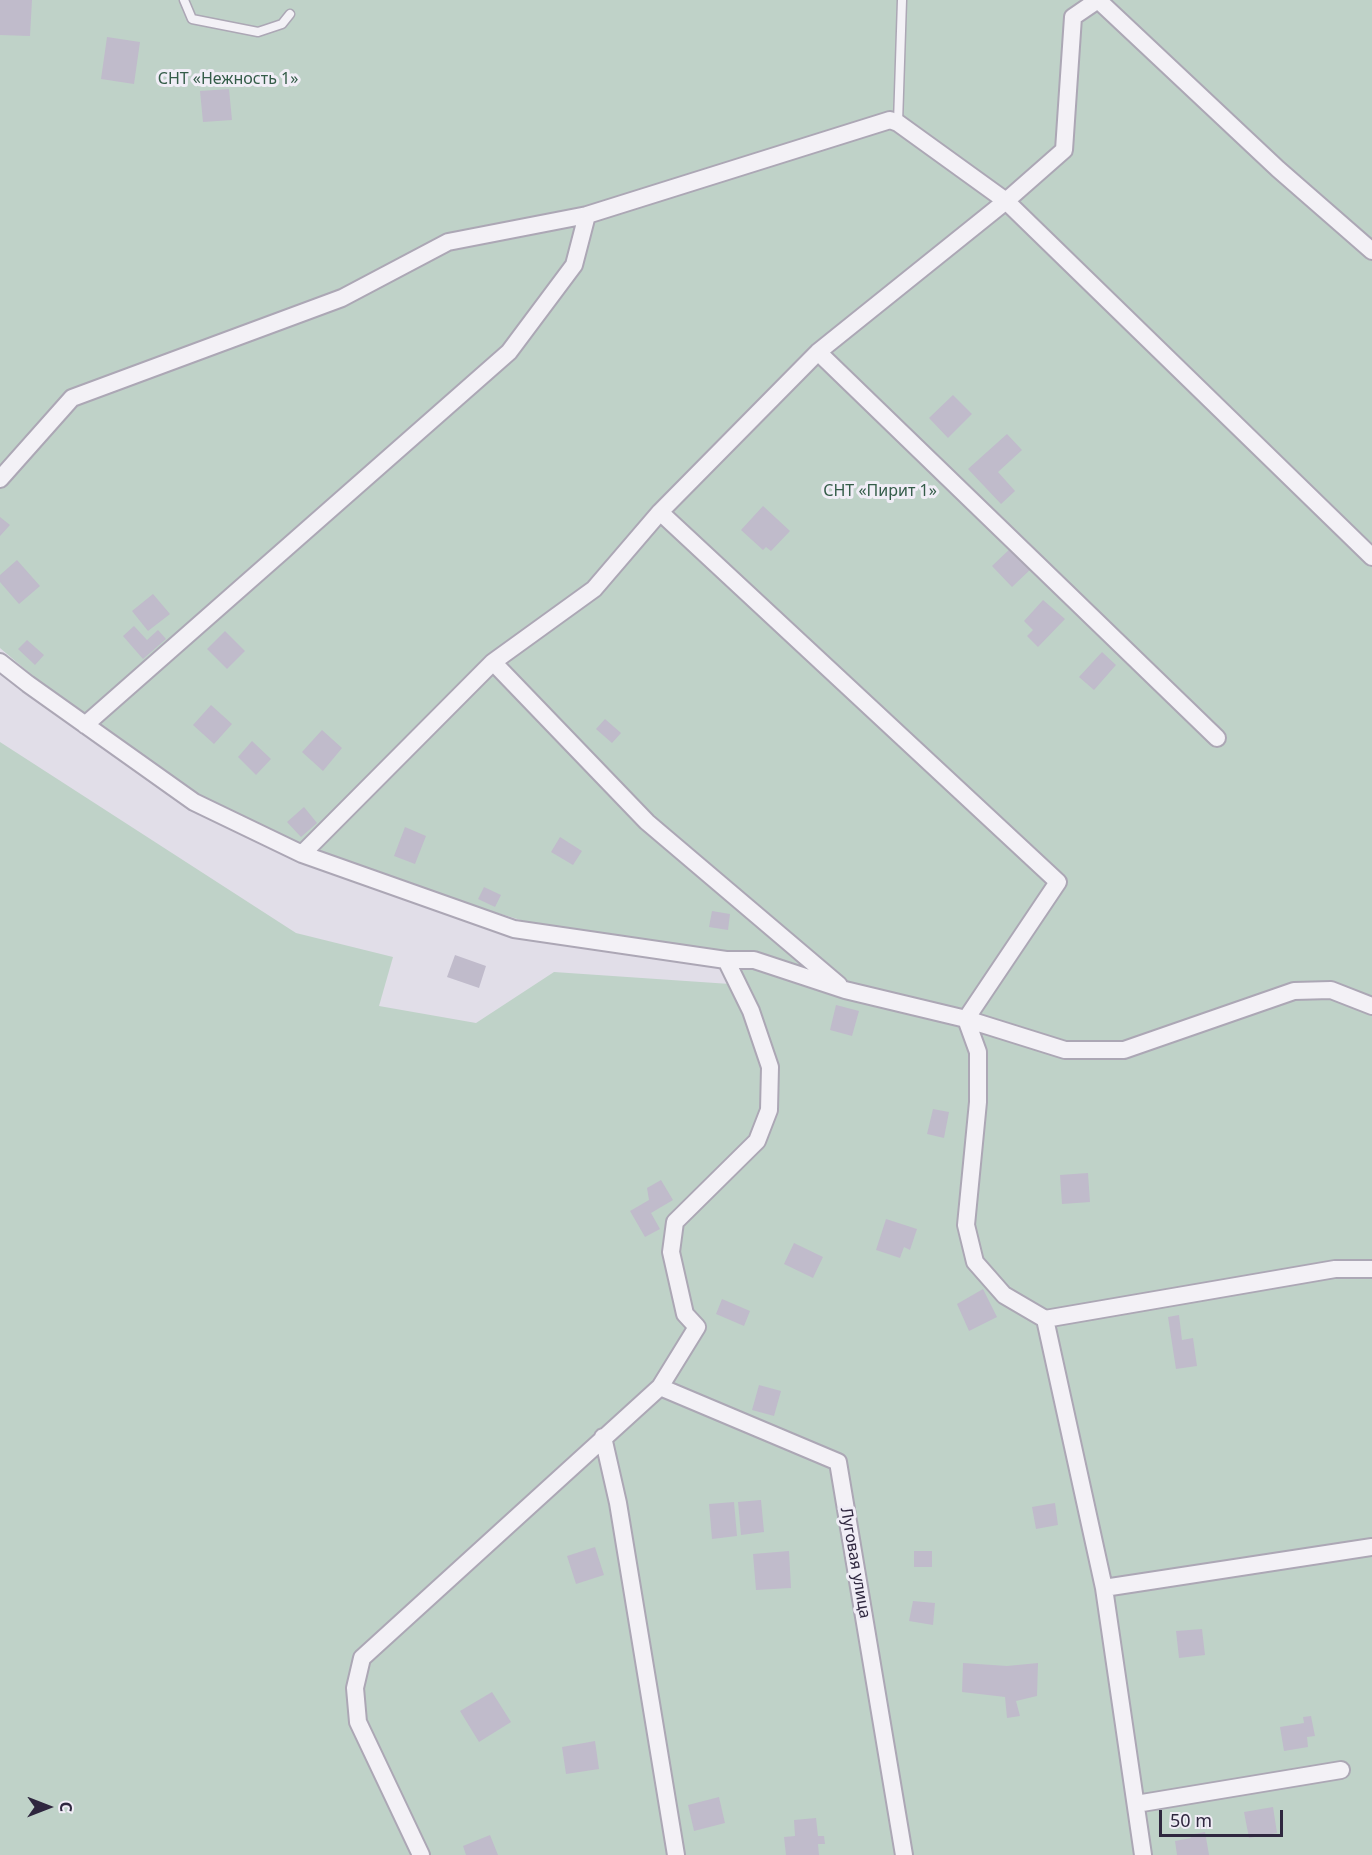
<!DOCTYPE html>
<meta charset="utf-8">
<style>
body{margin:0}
#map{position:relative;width:1372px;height:1855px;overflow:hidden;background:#e1dee8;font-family:"Noto Sans",sans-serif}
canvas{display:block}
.north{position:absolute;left:18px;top:1777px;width:60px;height:60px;-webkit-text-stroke:4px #f0edf6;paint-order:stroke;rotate:90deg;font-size:16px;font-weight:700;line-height:24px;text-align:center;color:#2f273f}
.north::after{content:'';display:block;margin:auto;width:21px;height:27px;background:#2f273f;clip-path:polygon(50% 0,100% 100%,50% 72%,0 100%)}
.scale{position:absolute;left:1159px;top:1810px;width:124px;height:27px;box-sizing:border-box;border:3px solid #2f273f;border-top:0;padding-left:8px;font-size:18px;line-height:21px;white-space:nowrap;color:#2f273f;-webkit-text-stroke:4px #f0edf6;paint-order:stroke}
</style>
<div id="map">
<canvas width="1372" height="1855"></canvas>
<div class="north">С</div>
<div class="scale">50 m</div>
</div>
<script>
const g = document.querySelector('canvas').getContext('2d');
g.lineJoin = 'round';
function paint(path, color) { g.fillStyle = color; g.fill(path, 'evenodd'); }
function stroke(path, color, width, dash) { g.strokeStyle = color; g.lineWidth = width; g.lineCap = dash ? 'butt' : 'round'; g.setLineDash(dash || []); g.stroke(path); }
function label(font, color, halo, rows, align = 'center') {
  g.font = font + ' "Noto Sans",sans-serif'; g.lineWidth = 6; g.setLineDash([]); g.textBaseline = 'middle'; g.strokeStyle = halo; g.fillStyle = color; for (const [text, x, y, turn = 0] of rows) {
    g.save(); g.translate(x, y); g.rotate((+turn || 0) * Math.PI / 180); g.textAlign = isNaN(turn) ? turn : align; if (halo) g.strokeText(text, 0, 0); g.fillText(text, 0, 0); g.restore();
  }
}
paint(new Path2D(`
 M 0,0 L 1372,0 L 1372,1855 L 0,1855 L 0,742 L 296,933 L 393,957 L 379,1006 L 476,1023 L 554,972 L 730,984 L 727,957 L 550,929 L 324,860 L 192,795 L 73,710 L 0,648 Z`), '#bfd2c8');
paint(new Path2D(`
 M 0,0 L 32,0 L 30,36 L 0,35 Z
 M 107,37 L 140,42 L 134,84 L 101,79 Z
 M 229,89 L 232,120 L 203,122 L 200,91 Z
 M 953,395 L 972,414 L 948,438 L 929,418 Z
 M 1007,434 L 1022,450 L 998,472 L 1015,491 L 1001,504 L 968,469 Z
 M 763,506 L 790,531 L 771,551 L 766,547 L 763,550 L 741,530 Z
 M 0,517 L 10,525 L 0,536 Z
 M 1013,546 L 1033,567 L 1012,587 L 992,566 Z
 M 17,560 L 40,586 L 19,604 L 0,582 L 0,575 Z
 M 153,594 L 170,614 L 148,631 L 132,611 Z
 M 1043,600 L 1065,619 L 1038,647 L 1027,636 L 1033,630 L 1024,621 Z
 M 134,626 L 147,640 L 158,630 L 166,639 L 143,659 L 123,636 Z
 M 225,631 L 245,651 L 227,669 L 207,649 Z
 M 27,640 L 44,655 L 35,665 L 18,649 Z
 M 1102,652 L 1116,665 L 1094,690 L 1079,677 Z
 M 211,705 L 232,724 L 214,744 L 193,725 Z
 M 605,719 L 621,733 L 612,743 L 596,729 Z
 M 322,730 L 342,748 L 323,771 L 302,752 Z
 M 252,741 L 271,759 L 256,775 L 238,757 Z
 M 304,807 L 317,823 L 301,837 L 287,822 Z
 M 405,827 L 426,836 L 415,864 L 394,856 Z
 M 560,837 L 582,851 L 573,865 L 551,852 Z
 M 484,887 L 501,895 L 495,907 L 478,899 Z
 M 712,911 L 730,914 L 728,930 L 709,927 Z
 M 455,955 L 486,966 L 479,988 L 447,977 Z
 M 836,1005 L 859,1011 L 852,1036 L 830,1030 Z
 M 933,1109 L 949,1112 L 944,1138 L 927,1134 Z
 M 1088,1173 L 1090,1202 L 1062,1204 L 1060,1175 Z
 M 661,1180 L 673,1200 L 651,1213 L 660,1229 L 645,1237 L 630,1211 L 649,1200 L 647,1188 Z
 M 886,1219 L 917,1229 L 910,1250 L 904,1247 L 900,1258 L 876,1250 Z
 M 794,1243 L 823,1257 L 813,1278 L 784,1264 Z
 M 983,1289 L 997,1317 L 969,1331 L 957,1304 Z
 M 722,1299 L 750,1311 L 744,1326 L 716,1314 Z
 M 1179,1315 L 1182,1340 L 1193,1338 L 1197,1366 L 1176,1369 L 1168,1317 Z
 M 759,1385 L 781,1391 L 774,1416 L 752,1410 Z
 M 761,1500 L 764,1532 L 741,1535 L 738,1502 Z
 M 734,1502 L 737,1536 L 712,1539 L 709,1504 Z
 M 1055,1503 L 1058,1525 L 1036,1529 L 1032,1507 Z
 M 595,1547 L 604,1575 L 576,1584 L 567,1556 Z
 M 789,1551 L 791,1588 L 756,1590 L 753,1554 Z
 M 914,1551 L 932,1551 L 932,1567 L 914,1567 Z
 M 913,1601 L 935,1603 L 933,1625 L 909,1621 Z
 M 1202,1629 L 1205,1655 L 1179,1658 L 1176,1631 Z
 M 963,1663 L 1007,1666 L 1038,1663 L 1037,1696 L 1016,1701 L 1020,1716 L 1007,1718 L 1005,1697 L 962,1692 Z
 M 492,1692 L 511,1722 L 479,1742 L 460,1711 Z
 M 1311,1716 L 1315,1736 L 1307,1737 L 1308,1747 L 1284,1751 L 1280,1727 L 1304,1723 L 1303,1717 Z
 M 595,1741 L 599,1769 L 566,1774 L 562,1747 Z
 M 719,1797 L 725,1823 L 694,1831 L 688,1805 Z
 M 1273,1807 L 1277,1833 L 1249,1838 L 1244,1812 Z
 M 816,1818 L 818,1836 L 824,1836 L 825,1844 L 818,1844 L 819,1855 L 786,1855 L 784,1837 L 795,1836 L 794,1820 Z
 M 1205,1832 L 1209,1855 L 1177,1855 L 1175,1841 L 1191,1838 L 1189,1835 Z
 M 490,1835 L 498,1855 L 466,1855 L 463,1846 Z`), '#c0bbcb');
const service = new Path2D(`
 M 184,0 L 192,19 L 258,32 L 282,24 L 290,14
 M 898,123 L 902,0`);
const minor = new Path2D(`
 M 818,352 L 1217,738
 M 0,479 L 72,398 L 342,298 L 448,242 L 587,215
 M 660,512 L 1058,882 L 966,1019 L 978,1052 L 978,1102 L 966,1225 L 975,1262 L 1004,1295 L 1045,1319 L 1104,1588 L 1143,1855
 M 0,662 L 28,684 L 194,802 L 302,854 L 514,929 L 726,960 L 754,960 L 845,990 L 966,1019 L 1065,1050 L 1124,1050 L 1294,991 L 1331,990 L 1372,1006
 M 493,662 L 647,822 L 839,985
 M 85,725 L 509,352 L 574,265 L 587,215 L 890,120 L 898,123 L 1006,201 L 1372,557
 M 302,854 L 493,662 L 594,589 L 660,512 L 818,352 L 1006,201 L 1064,150 L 1073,17 L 1098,0 L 1278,169 L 1372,251
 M 1045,1319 L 1335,1269 L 1372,1269
 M 660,1387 L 838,1462 L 904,1855
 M 603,1437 L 618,1503 L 676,1855
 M 1104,1588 L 1372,1547
 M 1136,1804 L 1341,1770
 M 421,1855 L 358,1722 L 355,1688 L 362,1658 L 660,1387 L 697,1327 L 685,1314 L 671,1252 L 675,1222 L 757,1141 L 769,1110 L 770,1067 L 751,1011 L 726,960`);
stroke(service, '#aca7b5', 11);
stroke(minor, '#aca7b5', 20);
stroke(service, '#f3f1f6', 8);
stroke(minor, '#f3f1f6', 16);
label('16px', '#345c48', '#f0edf6', [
 ["СНТ «Нежность 1»",228,79],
 ["СНТ «Пирит 1»",880,491]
]);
label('16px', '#2f273f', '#f0edf6', [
 ["Луговая улица",855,1563,80]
]);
</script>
